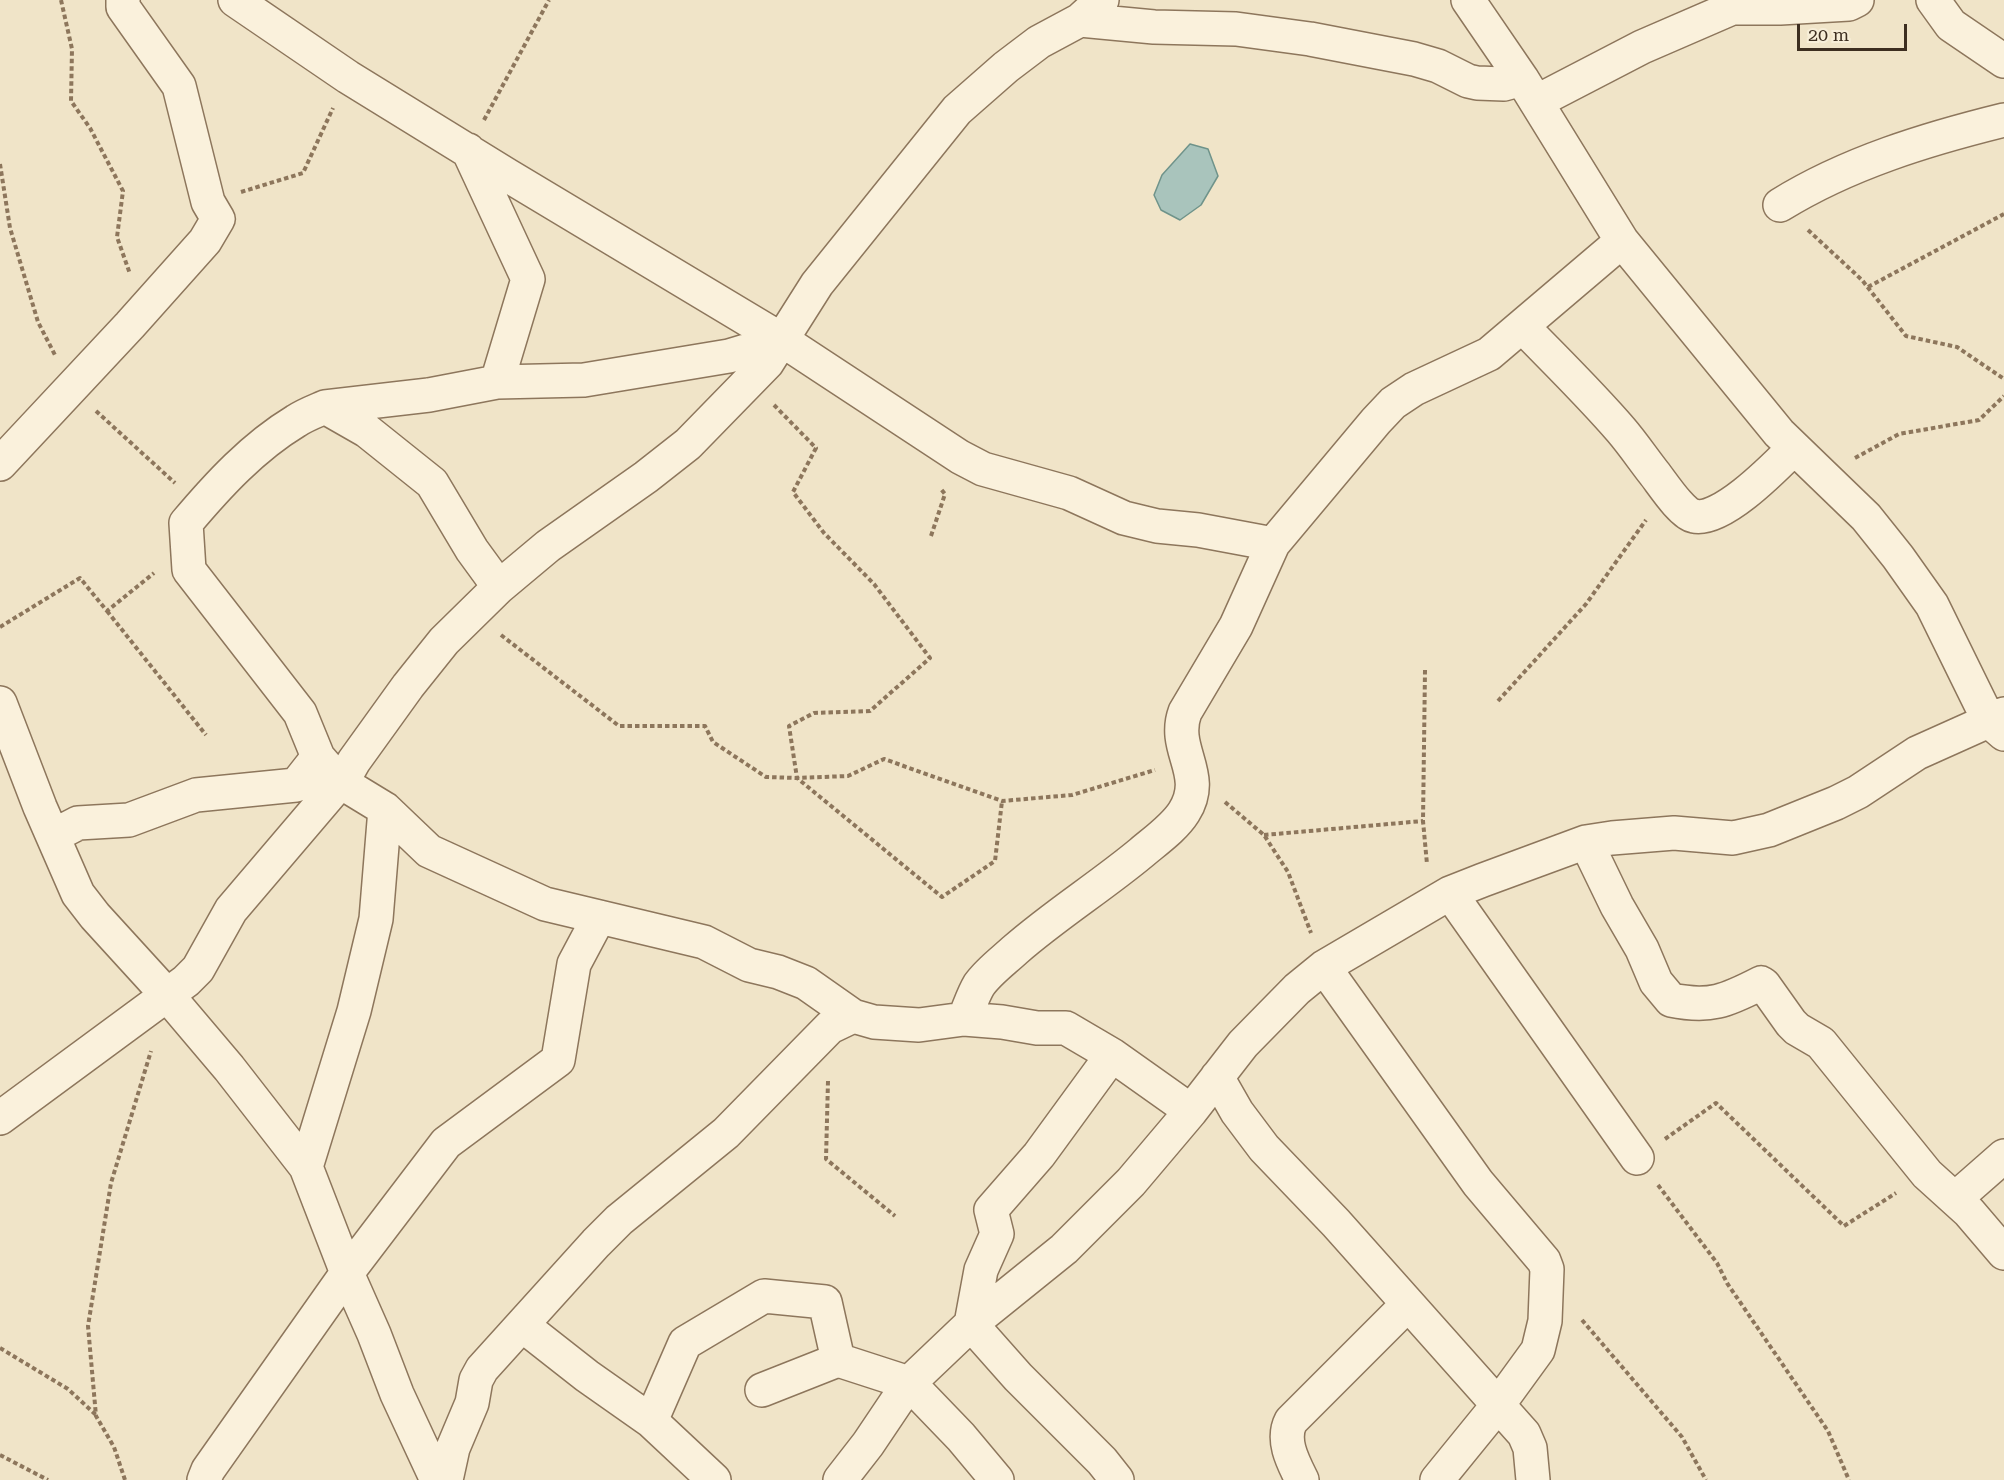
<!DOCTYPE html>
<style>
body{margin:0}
#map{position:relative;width:2004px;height:1480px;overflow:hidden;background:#f0e4c8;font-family:"Roboto Serif",serif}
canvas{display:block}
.scale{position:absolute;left:1797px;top:24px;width:110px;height:27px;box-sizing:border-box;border:3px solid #3d2e20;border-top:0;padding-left:8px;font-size:18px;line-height:21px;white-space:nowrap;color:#3d2e20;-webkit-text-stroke:4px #f7eed8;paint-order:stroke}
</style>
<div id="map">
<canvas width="2004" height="1480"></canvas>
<div class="scale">20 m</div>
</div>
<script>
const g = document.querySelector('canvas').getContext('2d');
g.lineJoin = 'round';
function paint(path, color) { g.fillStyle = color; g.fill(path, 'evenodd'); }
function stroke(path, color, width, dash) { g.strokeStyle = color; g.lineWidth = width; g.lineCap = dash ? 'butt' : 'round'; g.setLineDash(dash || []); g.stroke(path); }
const water = new Path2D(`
 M 1190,144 L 1208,149 L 1218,176 L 1201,205 L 1180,220 L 1161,210 L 1154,195 L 1162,175 Z`);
paint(water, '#a9c4bc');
stroke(water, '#6f938a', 1.5);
const minor = new Path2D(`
 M 235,0 L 348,77 L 507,175 L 782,340 L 960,457 L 983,469 L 1069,493 L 1124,518 L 1157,526 L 1198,530 L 1273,544 L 1376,421 L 1393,403 L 1414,389 L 1489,354 L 1622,241
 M 1468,0 L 1522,79 L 1622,241 L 1779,433 L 1866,517 L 1898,557 L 1932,605 L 1989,721 L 2004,734
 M 1933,0 L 1951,25 L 2004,61
 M 1080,20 L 1154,27 L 1236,29 L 1310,39 L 1414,59 L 1438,66 L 1468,81 L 1477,83 L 1504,84 L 1522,79
 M 1536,102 L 1642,47 L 1732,8 L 1780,8 L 1849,4 L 1857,0
 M 468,150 L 528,279 L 497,382
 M 1780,205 C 1848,163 1927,139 2004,120
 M 1523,327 C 1556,361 1590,394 1621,430 C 1633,444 1643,459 1654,473 C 1662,483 1682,514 1694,516 C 1721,523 1776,466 1794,448
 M 325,407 L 429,395 L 497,382 L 584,380 L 729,356 L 782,340
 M 0,464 L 130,325 L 205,241 L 218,219 L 208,202 L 179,86 L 123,7 L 123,0
 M 499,587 L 472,550 L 432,483 L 367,431 L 325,407 C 316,411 305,415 296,421 C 253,447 218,485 186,523 L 189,570 L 300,713 L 318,757 L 339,781 L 385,809 L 429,851 L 545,904 L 704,942 L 749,965 L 778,972 L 806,983 L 853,1016 L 874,1022 L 919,1025 L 964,1019 L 1002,1022 L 1037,1028 L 1066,1028 L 1112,1055 L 1191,1111
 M 0,703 L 40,807 L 78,894 L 95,916 L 168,996 L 229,1068 L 306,1167 L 347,1273 L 208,1470 L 204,1480
 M 53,836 L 78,823 L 129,820 L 196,795 L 296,785 L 318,757
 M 1586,842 L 1617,906 L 1642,949 L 1656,982 L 1671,1000 C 1710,1008 1726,1001 1761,983 L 1764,985 L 1791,1023 L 1797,1029 L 1821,1043 L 1927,1174 L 1969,1212 L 2004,1253
 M 1450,893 L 1637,1158
 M 1324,967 L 1478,1183 L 1544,1261 L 1547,1269 L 1545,1321 L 1538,1350 L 1498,1405 L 1437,1480
 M 964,1019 C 969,1008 973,995 979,985 C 988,972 1003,961 1015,950 C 1055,915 1100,887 1141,853 C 1155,841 1174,828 1184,812 C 1208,774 1171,750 1185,712 L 1236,626 L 1273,544
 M 1112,1055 L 1039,1155 L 991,1210 L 997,1234 L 981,1270 L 971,1324 L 1018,1377 L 1102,1461 L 1117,1480
 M 1217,1077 L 1237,1112 L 1264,1148 L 1336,1223 L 1524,1434 L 1530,1448 L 1533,1480
 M 0,1118 L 186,981 L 198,969 L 231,910 L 346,775 L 354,761 L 408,686 L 444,641 L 499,587 L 548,546 L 646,477 L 688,444 L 767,363 L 817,284 L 957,110 L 1006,67 L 1039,42 L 1080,20 L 1102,0
 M 306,1167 L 354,1011 L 376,919 L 385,809
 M 1955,1199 L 2004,1156
 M 522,1325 L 587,1376 L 651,1421 L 714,1480
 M 762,1390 L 838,1360
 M 651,1421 L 685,1343 L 764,1296 L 825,1302 L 838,1360 L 909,1383 L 961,1437 L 997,1480
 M 437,1480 L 397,1394 L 374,1334 L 347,1273 L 446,1143 L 558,1060 L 574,964 L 599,917
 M 446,1480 L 453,1448 L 472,1403 L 476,1380 L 482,1369 L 596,1243 L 619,1220 L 726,1133 L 830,1027 L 853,1016
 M 840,1480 L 868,1444 L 909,1383 L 971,1324 L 1064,1249 L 1131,1182 L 1191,1111 L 1243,1044 L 1297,989 L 1324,967 L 1450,893 L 1483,880 L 1586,842 L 1612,838 L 1674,833 L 1733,838 L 1769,830 L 1836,803 L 1858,792 L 1917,753 L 2004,714
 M 1302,1480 C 1293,1462 1281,1440 1291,1421 L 1408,1304`);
stroke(minor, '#8d765c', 36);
stroke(new Path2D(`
 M 61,0 L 72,49 L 71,101 L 90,128 L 123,191 L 117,237 L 130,274
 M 484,120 L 549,0
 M 0,164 L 10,228 L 38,322 L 55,355
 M 241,192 L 303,173 L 333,108
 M 1808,230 L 1862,280 L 1906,336 L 1957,347 L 2004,379
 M 1868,287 L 2004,214
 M 774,405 L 816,448 L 793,492 L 824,533 L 874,584 L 930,658 L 870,711 L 814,713 L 789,726 L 797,778 L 848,776 L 884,759 L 1002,801 L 1072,795 L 1155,770
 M 96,411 L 175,483
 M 1855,458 L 1899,434 L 1979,420 L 2004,396
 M 931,536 L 945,494 L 941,489
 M 107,611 L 206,735
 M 0,627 L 80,578 L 107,611 L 154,573
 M 501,635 L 619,726 L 705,726 L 713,742 L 766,777 L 797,778 L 942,897 L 995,861 L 1002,801
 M 1425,670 L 1423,821 L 1427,864
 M 1498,701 L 1586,604 L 1646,520
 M 1225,802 L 1264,835 L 1288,872 L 1311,933
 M 1264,835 L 1423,821
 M 828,1081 L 826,1159 L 895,1216
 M 1665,1139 L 1716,1103 L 1844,1226 L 1896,1193
 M 1658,1185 L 1717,1263 L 1727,1283 L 1828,1431 L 1849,1480
 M 1582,1320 L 1682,1437 L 1706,1480
 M 0,1348 L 68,1389 L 96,1415
 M 0,1455 L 48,1480
 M 125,1480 L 114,1447 L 96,1416 L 88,1326 L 111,1183 L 151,1051`), '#8d765c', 4, [4.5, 3]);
stroke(minor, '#faf1dc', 33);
</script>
